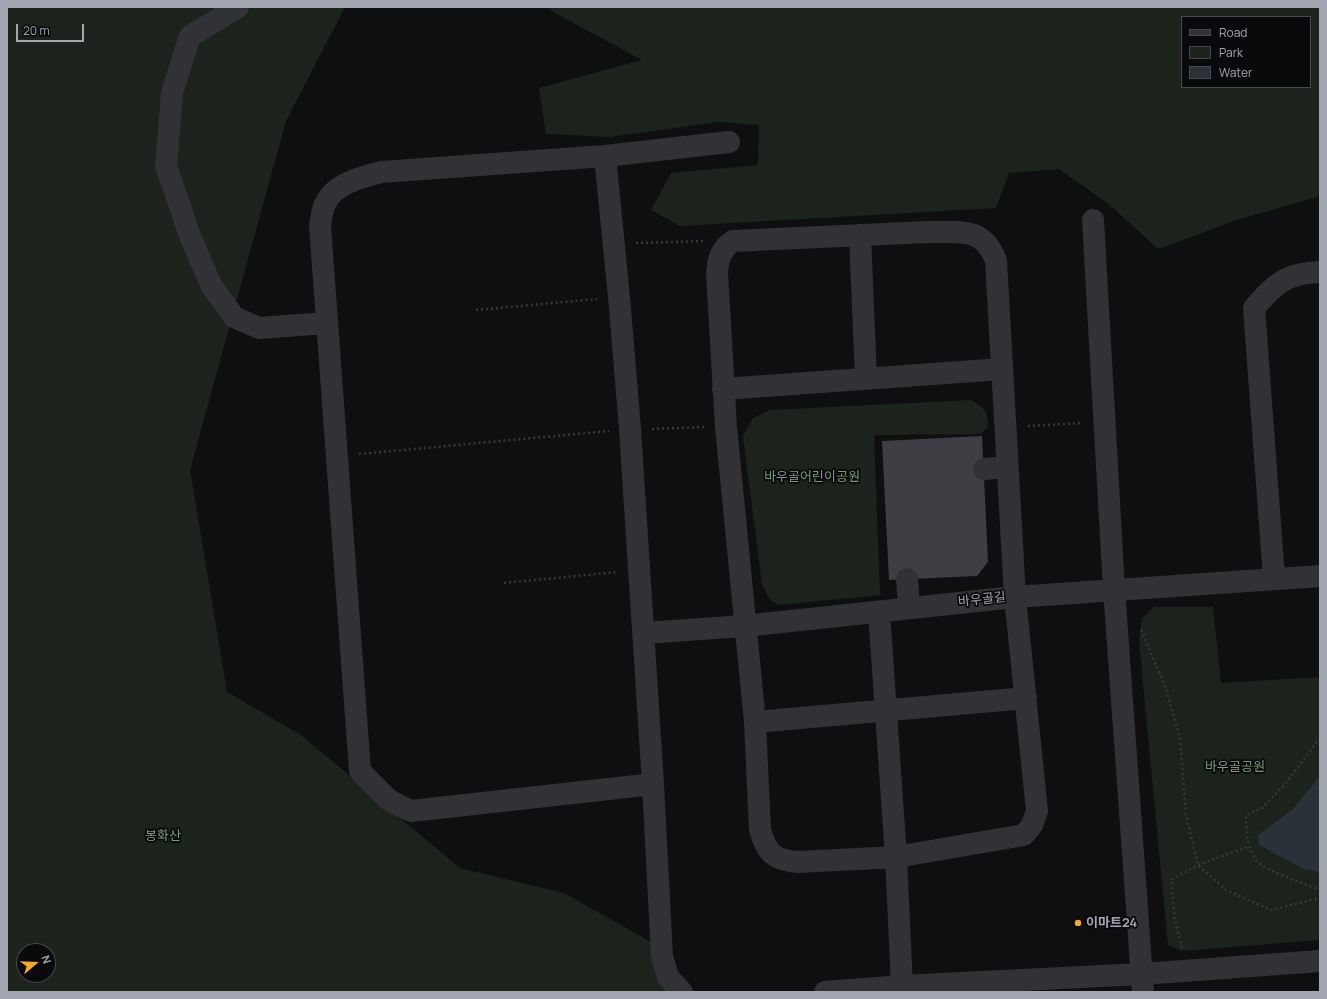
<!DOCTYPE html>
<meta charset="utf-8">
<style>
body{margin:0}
#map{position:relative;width:1327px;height:999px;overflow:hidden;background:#0f0f11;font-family:Manrope,sans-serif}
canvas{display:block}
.frame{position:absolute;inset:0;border:8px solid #a1a6b1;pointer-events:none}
.legend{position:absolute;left:1181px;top:16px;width:130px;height:72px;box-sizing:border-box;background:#0a0a0c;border:1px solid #46484e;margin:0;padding:5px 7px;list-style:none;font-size:12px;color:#a1a6b1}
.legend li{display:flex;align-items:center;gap:8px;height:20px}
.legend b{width:20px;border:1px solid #46484e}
.north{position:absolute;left:16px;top:943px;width:40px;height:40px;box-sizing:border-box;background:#0a0a0c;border:1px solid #46484e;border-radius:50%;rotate:71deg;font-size:11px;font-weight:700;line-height:16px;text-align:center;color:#a1a6b1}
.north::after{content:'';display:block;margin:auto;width:14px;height:18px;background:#edaa2b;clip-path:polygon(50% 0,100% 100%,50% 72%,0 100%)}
.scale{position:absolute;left:16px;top:24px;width:68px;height:18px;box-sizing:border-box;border:2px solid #a1a6b1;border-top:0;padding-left:5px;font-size:12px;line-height:14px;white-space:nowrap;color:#a1a6b1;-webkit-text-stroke:3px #0a0a0c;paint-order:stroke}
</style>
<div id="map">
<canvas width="1327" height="999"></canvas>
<div class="frame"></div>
<ul class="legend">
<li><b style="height:5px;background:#313136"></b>Road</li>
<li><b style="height:11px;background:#1c231d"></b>Park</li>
<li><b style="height:11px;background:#293239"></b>Water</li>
</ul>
<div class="north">N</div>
<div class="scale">20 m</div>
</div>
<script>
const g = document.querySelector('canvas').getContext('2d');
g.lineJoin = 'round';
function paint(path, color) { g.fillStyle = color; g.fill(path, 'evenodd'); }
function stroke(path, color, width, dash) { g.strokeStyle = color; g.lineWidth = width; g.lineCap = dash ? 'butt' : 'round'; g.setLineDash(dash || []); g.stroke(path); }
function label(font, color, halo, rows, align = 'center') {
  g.font = font + ' Manrope,"Noto Sans KR",sans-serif'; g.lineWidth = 3.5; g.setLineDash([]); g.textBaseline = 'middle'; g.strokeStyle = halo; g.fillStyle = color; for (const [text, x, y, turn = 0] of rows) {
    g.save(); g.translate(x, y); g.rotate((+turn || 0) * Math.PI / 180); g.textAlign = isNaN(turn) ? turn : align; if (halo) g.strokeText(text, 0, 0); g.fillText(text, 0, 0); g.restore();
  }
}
paint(new Path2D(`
 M 7,7 L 345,7 L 286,121 L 190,470 L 227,692 L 301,735 L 460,868 L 564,893 L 651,942 L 670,992 L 7,992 ZM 24,951 L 48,951 L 48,975 L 24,975 Z
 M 549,7 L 1320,7 L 1320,196 L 1237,220 L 1158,249 L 1110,205 L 1059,169 L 1009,173 L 996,208 L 680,226 L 651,210 L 671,173 L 758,165 L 759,125 L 718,122 L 609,137 L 546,134 L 539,88 L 642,60 L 553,12 ZM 1182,17 L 1310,17 L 1310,87 L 1182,87 Z
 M 971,400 C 986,409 987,410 988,427 L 981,434 L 874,435 L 880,595 L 779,605 L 770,600 L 762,584 L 743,436 L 753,418 L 770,410 Z
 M 1154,607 L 1213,607 L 1221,683 L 1320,677 L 1320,940 L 1182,951 L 1168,945 L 1139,641 L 1142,618 Z`), '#1c231d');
paint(new Path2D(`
 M 1320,776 L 1320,872 L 1304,869 L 1259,845 L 1258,835 L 1293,809 Z`), '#293239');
paint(new Path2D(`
 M 982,436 L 988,562 L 977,576 L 889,580 L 882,441 Z`), '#3e3f44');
stroke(new Path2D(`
 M 636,243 L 703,241
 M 476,310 L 597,299
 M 1028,426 L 1083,423
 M 652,429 L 705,427
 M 359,454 L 609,431
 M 504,583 L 617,572
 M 1141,630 L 1165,686 L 1180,738 L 1186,815 L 1198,865 L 1226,890 L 1271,910 L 1320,898
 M 1320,738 L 1285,784 L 1262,808 L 1246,815 C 1246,831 1247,846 1256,860 C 1263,870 1307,885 1320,890
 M 1182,948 L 1175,920 L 1171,880 L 1198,865 L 1250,846`), '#37383d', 2.5, [2, 3]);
stroke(new Path2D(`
 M 238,7 L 190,36 L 172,93 L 166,166 L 190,236 L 211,285 L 234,317 L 259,328 L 327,323
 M 605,156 L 619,297 L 630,429 L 653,784 L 662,956 L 668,977 L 682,992
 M 1093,220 L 1114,589 L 1143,992
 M 928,232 C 960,233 981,225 996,260 L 1015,597 L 1037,811 L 1032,825 L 1024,835 L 896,857 L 798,862 C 773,860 767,853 760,830 L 755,722 L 726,427 L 717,273 C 718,259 721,249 733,241 Z
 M 860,235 L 866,378
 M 723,389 L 1002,369
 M 984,469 L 1007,467
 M 1274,578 L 1254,308 C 1276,283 1286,273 1320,272
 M 907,579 L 909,608
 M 879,612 L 896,857 L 902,986
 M 644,633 L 744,626 L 1015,597 L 1320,576
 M 755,722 L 1026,698
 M 653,784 L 411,811 L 389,800 L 360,771 L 320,226 C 321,219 322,211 325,204 C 334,183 361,178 381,172 L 605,156 L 729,142
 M 825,992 L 902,986 L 1142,974 L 1320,961`), '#313136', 22);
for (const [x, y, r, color] of [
 [1078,923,4,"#edaa2b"]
]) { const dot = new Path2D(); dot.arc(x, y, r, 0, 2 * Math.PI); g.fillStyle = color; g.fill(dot); stroke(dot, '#0a0a0c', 1.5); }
label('13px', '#789c7a', '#0a0a0c', [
 ["바우골어린이공원",812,477],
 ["바우골공원",1235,767],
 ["봉화산",163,836]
]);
label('13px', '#a1a6b1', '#0a0a0c', [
 ["바우골길",982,600,-6]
]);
label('bold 13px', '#a1a6b1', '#0a0a0c', [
 ["이마트24",1086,923]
], 'left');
</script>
